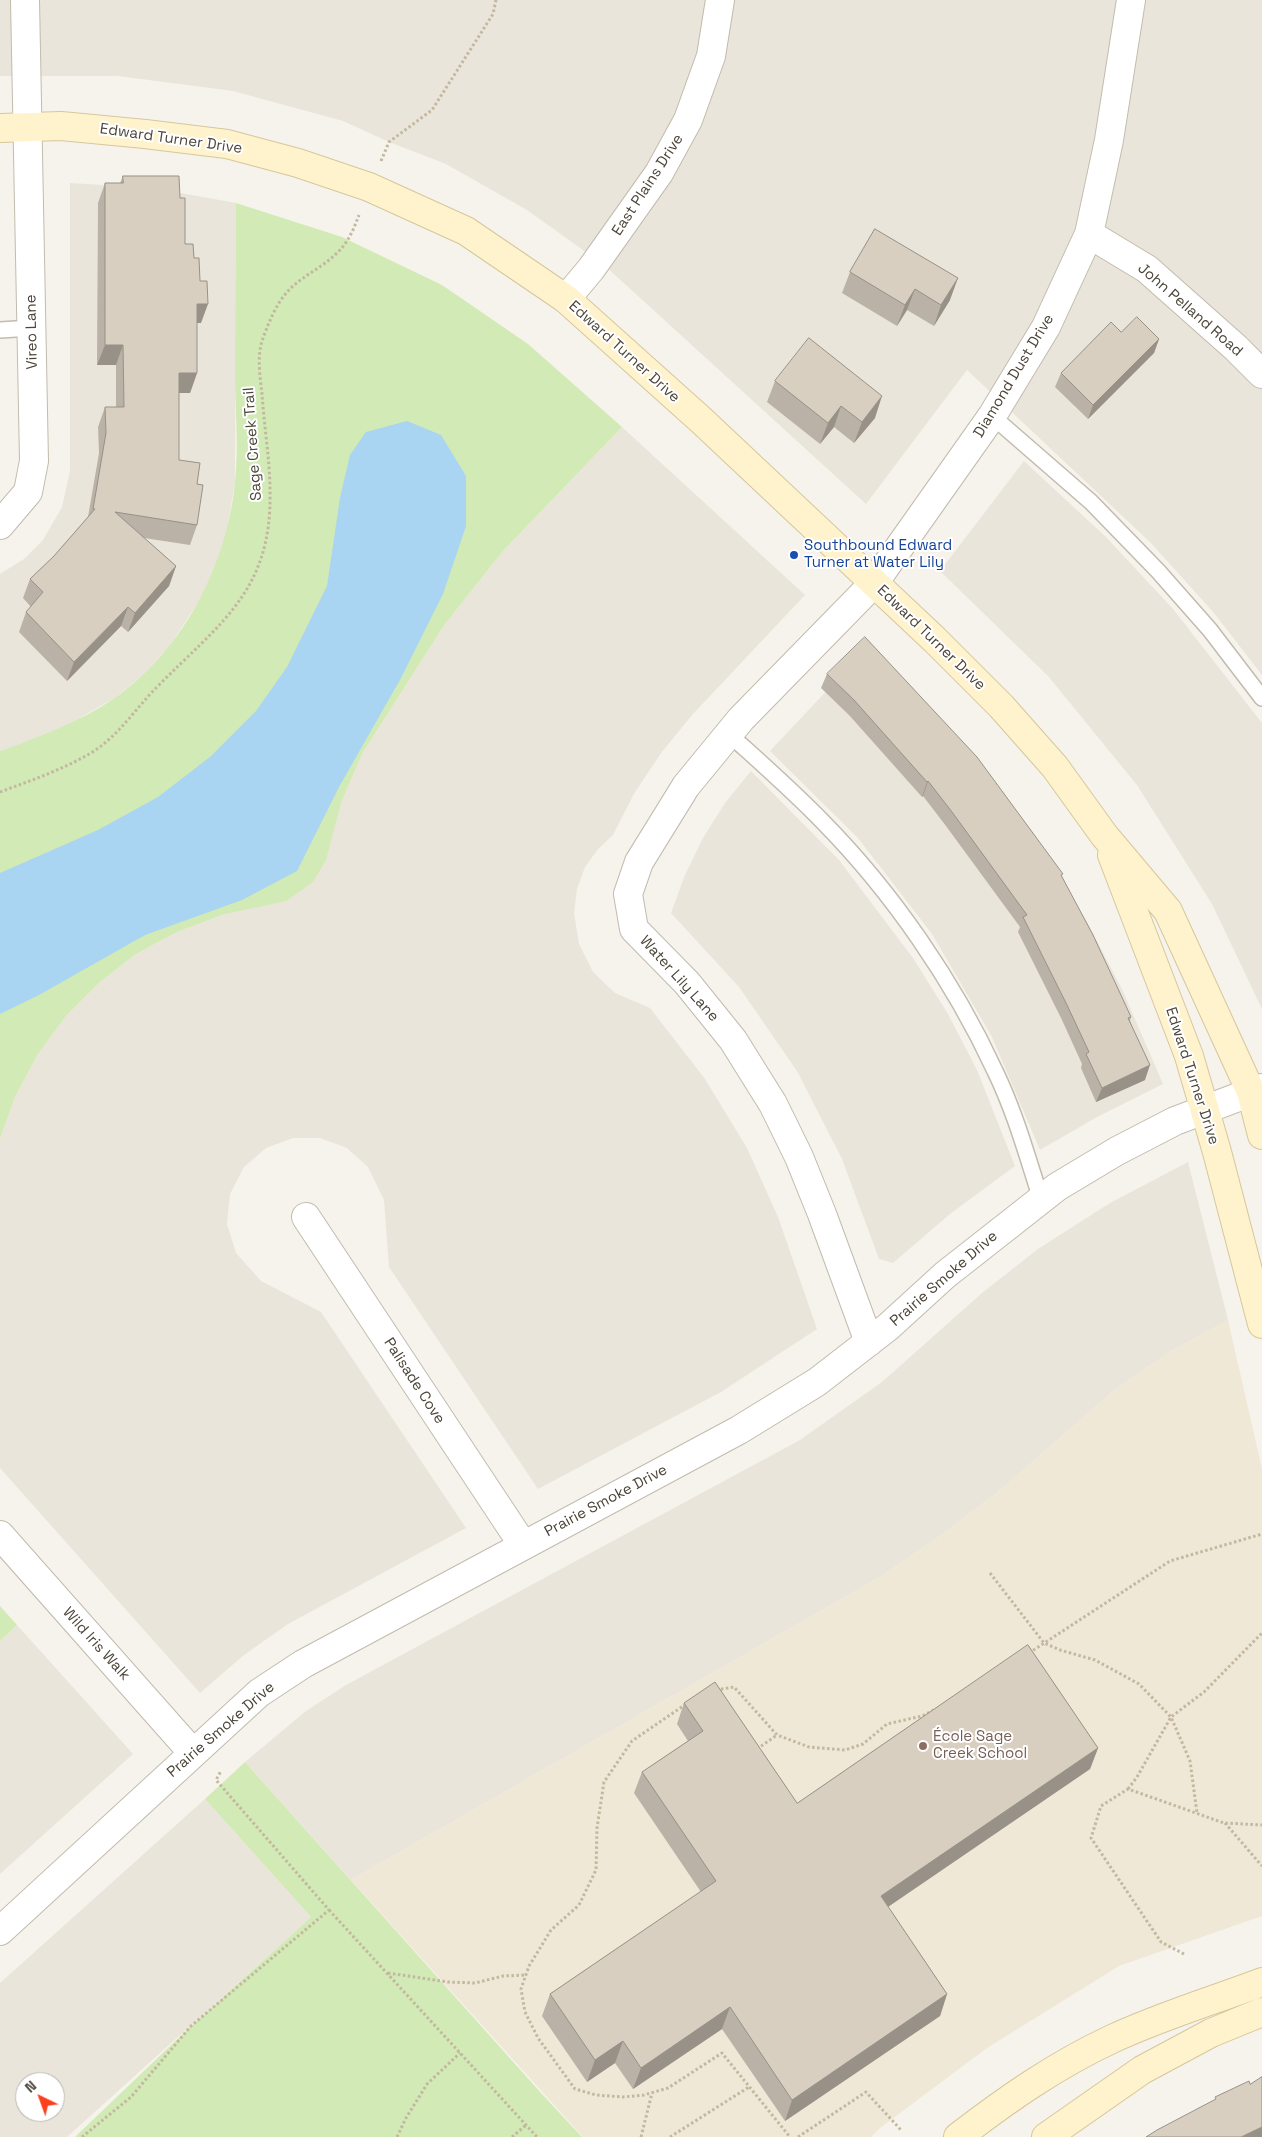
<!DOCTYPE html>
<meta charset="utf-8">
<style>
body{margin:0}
#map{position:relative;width:1262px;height:2137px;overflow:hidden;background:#f6f3ec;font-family:"Space Grotesk",sans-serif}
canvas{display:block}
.north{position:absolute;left:15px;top:2072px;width:50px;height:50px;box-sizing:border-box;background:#fff;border:1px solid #b7b4b0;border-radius:50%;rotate:318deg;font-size:14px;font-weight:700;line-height:20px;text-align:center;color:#4b4439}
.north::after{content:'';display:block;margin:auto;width:18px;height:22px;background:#fc3f1d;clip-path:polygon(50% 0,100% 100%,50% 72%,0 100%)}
</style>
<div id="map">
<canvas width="1262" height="2137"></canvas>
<div class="north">N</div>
</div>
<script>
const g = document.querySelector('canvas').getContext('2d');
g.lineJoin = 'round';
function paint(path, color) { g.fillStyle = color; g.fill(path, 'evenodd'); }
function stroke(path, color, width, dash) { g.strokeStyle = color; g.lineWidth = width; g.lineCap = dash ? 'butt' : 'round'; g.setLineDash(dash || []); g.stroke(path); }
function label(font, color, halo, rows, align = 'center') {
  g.font = font + ' "Space Grotesk",sans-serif'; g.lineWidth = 4; g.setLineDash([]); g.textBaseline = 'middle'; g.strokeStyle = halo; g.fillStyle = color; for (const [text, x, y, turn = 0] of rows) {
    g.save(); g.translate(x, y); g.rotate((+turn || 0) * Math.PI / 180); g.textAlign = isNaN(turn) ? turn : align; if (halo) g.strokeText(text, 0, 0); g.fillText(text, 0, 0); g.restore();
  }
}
paint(new Path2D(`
 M 0,0 L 1262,0 L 1262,675 L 1214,613 L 1151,543 L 967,370 L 866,504 L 604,265 L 527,210 L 446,164 L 389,142 L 343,121 L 233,91 L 118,76 L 0,76 Z
 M 70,183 L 153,188 L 236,203 L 235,482 L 226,536 L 208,587 L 169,647 L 145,673 L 116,697 L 61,729 L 0,751 L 0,574 L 24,559 L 43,540 L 62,507 L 70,471 Z
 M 622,427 L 805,595 L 693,714 L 661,753 L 635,792 L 613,835 L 598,849 L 585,867 L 577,889 L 574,913 L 579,944 L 593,972 L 615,993 L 650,1008 L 705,1079 L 747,1148 L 778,1217 L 817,1329 L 721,1392 L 538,1489 L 389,1267 L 384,1200 L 368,1167 L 347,1148 L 320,1138 L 293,1138 L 266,1148 L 244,1167 L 230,1194 L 227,1224 L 236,1253 L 261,1281 L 321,1312 L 466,1528 L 288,1624 L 244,1655 L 200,1693 L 0,1468 L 0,1139 L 15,1097 L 38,1054 L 66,1016 L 100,982 L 136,954 L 177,932 L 225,914 L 341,803 L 362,754 L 445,624 L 503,551 Z
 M 1024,461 L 1107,538 L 1173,609 L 1262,723 L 1262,1009 L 1212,904 L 1137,785 L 1048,676 L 940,571 Z
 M 865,650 L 1048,859 L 1087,922 L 1122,989 L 1163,1084 L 1097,1117 L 1040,1150 L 992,1037 L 932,934 L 858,838 L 770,751 Z
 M 751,771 L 839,860 L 913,958 L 948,1014 L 977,1070 L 1015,1166 L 950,1214 L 893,1263 L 879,1259 L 842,1159 L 797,1071 L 739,987 L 671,913 L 685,875 L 703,838 L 725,803 Z
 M 1188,1162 L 1228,1320 L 1170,1352 L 1116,1389 L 998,1492 L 936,1539 L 880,1577 L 351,1880 L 245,1762 L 306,1711 L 346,1685 L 800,1440 L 882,1382 L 982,1293 L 1038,1249 L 1110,1203 Z
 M 17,1625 L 133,1754 L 0,1874 L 0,1641 Z
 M 205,1799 L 311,1917 L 67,2137 L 0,2137 L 0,1983 ZM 25,2082 L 55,2082 L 55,2112 L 25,2112 Z`), '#eae5da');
paint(new Path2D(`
 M 1228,1320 L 1262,1469 L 1262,1916 L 1119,1966 L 987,2048 L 880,2128 L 871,2137 L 583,2137 L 351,1880 L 880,1577 L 936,1539 L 998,1492 L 1116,1389 L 1170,1352 Z`), '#efe8d6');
paint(new Path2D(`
 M 236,203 L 342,237 L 442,285 L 528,344 L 622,427 L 503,551 L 445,624 L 362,754 L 341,803 L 326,860 L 313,882 L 286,901 L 225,914 L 177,932 L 136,954 L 100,982 L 66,1016 L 38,1054 L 15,1097 L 0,1139 L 0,751 C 41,736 80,722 116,697 C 184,649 227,564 235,482 C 239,447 235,409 235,373 C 235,316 236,260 236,203 Z
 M 0,1606 L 17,1625 L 0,1641 Z
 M 245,1762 L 541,2093 L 582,2137 L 75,2137 L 191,2026 L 311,1917 L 205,1799 Z`), '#d2eab5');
paint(new Path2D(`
 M 407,421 L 441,435 L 466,476 L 466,526 L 443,594 L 401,678 L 339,787 L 297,871 L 242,900 L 145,935 L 39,995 L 0,1014 L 0,873 L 98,830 L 158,797 L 210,757 L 256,711 L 287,667 L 327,586 L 340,498 L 350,455 L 366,432 Z`), '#a9d4f2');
const lane = new Path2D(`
 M 0,330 L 32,328
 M 992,416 L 1091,502 L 1158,571 L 1210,630 L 1262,698
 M 729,734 C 761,763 793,791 823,822 C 892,892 954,982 995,1071 C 1015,1112 1027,1156 1041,1199`);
const street = new Path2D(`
 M 1089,234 L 1147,269 L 1236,348 L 1262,374
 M 566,299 L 591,269 L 659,173 L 688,120 L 711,56 L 720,0
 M 0,525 L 28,492 L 34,461 L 25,0
 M 306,1217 L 523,1545
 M 869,1342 L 822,1214 L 799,1157 L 773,1104 L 733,1040 L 687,983 L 634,929 L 628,894 L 639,862 L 686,786 L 741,719 L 874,583 L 992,416 L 1046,327 L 1089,234 L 1109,140 L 1131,0
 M 0,1535 L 193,1753
 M 0,1931 L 259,1693 L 303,1664 L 739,1430 L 817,1382 L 888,1327 L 945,1275 L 1057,1187 L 1117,1151 L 1175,1121 L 1262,1088`);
const secondary = new Path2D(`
 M 0,128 L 61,126 L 145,134 L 227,144 L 298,163 L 369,187 L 466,231 L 566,299 L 701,420 L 935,640 L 1001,706 L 1055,767 L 1104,835 L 1168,911 L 1251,1092 L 1262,1135
 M 1112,855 L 1189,1056 L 1217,1152 L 1262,1324
 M 958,2137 C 1006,2100 1056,2065 1112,2039 C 1161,2016 1212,2001 1262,1982
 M 1046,2137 L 1142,2070 L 1211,2033 L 1262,2012`);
stroke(lane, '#c2bbae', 18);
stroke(street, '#c2bbae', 30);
stroke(secondary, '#d6c79b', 30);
stroke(new Path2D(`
 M 381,161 L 389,142 L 432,110 L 493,14 L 496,0
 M 0,792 C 32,780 65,769 94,751 C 119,735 136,708 157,687 C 220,623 272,591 270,492 C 270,459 264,426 262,394 C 260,377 257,357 262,341 C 268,324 276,304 288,291 C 303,275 324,267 339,251 C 349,241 354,228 359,215
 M 990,1573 L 1044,1643 L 1060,1650 L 1095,1660 L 1139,1684 L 1171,1717 L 1190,1761 L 1197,1813
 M 1029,1653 L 1170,1561 L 1262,1534
 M 716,1690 L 734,1687 L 777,1735 L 809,1747 L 845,1750 L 863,1744 L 887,1724 L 922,1716 L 938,1708
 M 686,1704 L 632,1741 L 604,1782 L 597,1828 L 596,1870 L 579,1905 L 551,1930 L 529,1966 L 521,1989 L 525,2012 L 538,2038 L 575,2089 L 596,2095 L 623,2097 L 644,2095 L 668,2088 L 722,2053 L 790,2137
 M 757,1749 L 777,1735
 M 1128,1789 L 1137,1777 L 1171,1717 L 1204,1692 L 1262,1633
 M 1225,1823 L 1262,1866
 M 329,1910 L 537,2137
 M 1184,1954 L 1161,1942 L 1091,1838 L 1101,1806 L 1128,1789 L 1224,1823 L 1262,1825
 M 388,1973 L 448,1982 L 475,1983 L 503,1976 L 526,1975
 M 82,2137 L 131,2097 L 191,2026 L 329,1910 L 216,1780 L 221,1771
 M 397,2137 L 406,2118 L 427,2084 L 460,2053
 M 512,2137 L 526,2125
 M 641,2137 L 652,2093
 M 670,2137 L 749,2087
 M 798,2137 L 866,2092 L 901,2130`), '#c4b79f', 3, [2.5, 2.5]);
stroke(lane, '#fff', 15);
stroke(street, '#fff', 28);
stroke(secondary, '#fff3cd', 28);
paint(new Path2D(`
 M 123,176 L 180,198 L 185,244 L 194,258 L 201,323 L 197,323 L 197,373 L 190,393 L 179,393 L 179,460 L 197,484 L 197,525 L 190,545 L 144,538 L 176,566 L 169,586 L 128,632 L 121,626 L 67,681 L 19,632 L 26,612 L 31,607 L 23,598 L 30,579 L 54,556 L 88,517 L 99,453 L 98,427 L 105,407 L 116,407 L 116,365 L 97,365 L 98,203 L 105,183 L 120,183 Z
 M 875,229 L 950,300 L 934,326 L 907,310 L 897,326 L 842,293 L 850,272 Z
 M 1121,332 L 1159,339 L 1154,353 L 1088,419 L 1055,387 L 1061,373 Z
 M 775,381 L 875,418 L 854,443 L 834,427 L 820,444 L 767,402 Z
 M 827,674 L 1062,877 L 1131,1017 L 1130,1020 L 1145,1080 L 1096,1102 L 1081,1068 L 1082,1064 L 1062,1020 L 1018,932 L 1020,927 L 946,826 L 923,796 L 922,797 L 849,715 L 821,688 Z
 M 684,1703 L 797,1803 L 1098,1748 L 1090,1769 L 888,1907 L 947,1994 L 940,2016 L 785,2121 L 722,2029 L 633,2089 L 615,2063 L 587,2082 L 542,2016 L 550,1994 L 701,1892 L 634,1793 L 642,1772 L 688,1741 L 677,1724 Z`), '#bab2a6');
paint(new Path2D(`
 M 958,278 L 950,300 L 934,326 L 941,305 Z
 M 915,289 L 907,310 L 897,326 L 905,305 Z
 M 197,304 L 208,304 L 201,323 L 190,323 Z
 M 1159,339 L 1154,353 L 1088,419 L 1093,405 Z
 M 105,345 L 123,345 L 116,365 L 97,365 Z
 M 179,373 L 197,373 L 190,393 L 171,393 Z
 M 882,396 L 875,418 L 854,443 L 862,422 Z
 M 841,406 L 834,427 L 820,444 L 828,423 Z
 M 176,566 L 169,586 L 128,632 L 135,613 Z
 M 128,607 L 121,626 L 67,681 L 74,662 Z
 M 928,781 L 923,796 L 922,797 L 927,782 Z
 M 1150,1065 L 1145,1080 L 1096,1102 L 1102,1088 Z
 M 1098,1748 L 1090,1769 L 873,1917 L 881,1896 Z
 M 947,1994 L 940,2016 L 785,2121 L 792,2100 Z
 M 730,2007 L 722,2029 L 633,2089 L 641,2068 Z
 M 623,2041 L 615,2063 L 587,2082 L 595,2060 Z
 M 1262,2127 L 1262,2137 L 1241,2137 Z`), '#979187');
const building = new Path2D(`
 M 123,176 L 179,176 L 180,198 L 185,198 L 185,244 L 193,244 L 194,258 L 199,258 L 200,281 L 207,281 L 208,304 L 197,304 L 197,373 L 179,373 L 179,460 L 200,463 L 197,484 L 203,485 L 197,525 L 115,512 L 176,566 L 135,613 L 128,607 L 74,662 L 26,612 L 43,592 L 30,579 L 54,556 L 95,509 L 93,509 L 106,433 L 105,407 L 124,407 L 123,345 L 105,345 L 105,183 L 123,183 Z
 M 875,229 L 958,278 L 941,305 L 915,289 L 905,305 L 850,272 Z
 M 1137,317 L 1159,339 L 1093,405 L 1061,373 L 1111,322 L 1121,332 Z
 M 809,338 L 882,396 L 862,422 L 841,406 L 828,423 L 775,381 Z
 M 865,637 L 977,757 L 1063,874 L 1061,875 L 1093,935 L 1120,993 L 1131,1017 L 1128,1018 L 1150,1065 L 1102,1088 L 1086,1054 L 1089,1052 L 1067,1005 L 1023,917 L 1027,915 L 952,812 L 928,781 L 927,782 L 854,700 L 827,674 Z
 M 1028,1645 L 1098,1748 L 881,1896 L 947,1994 L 792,2100 L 730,2007 L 641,2068 L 623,2041 L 595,2060 L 550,1994 L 716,1881 L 642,1772 L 703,1731 L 684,1703 L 715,1682 L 797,1803 Z
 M 1262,2077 L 1262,2127 L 1241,2137 L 1146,2137 L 1157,2130 L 1216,2099 L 1215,2097 L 1249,2081 L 1250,2084 Z`);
paint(building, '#d8cfc1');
stroke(building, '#979187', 1);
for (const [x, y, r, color] of [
 [794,555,5,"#1a4fb4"],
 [923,1746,5,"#8d6e63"]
]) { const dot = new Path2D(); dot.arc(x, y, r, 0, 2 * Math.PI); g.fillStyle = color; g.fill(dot); stroke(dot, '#fff', 2); }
label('15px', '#4b4439', '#fff', [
 ["Edward Turner Drive",171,139,8],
 ["East Plains Drive",648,185,-57],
 ["John Pelland Road",1190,310,41],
 ["Vireo Lane",32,332,-91],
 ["Edward Turner Drive",624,352,42],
 ["Diamond Dust Drive",1014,376,-59],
 ["Sage Creek Trail",253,444,-94],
 ["Edward Turner Drive",931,638,44],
 ["Water Lily Lane",679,979,48],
 ["Edward Turner Drive",1192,1076,72],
 ["Prairie Smoke Drive",944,1279,-41],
 ["Palisade Cove",414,1381,57],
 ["Prairie Smoke Drive",606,1501,-28],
 ["Wild Iris Walk",96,1644,48],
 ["Prairie Smoke Drive",221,1730,-41]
]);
label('15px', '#164399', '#fff', [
 ["Southbound Edward",804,546],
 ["Turner at Water Lily",804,563]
], 'left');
label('15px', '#785e54', '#fff', [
 ["École Sage",933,1737],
 ["Creek School",933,1754]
], 'left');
</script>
